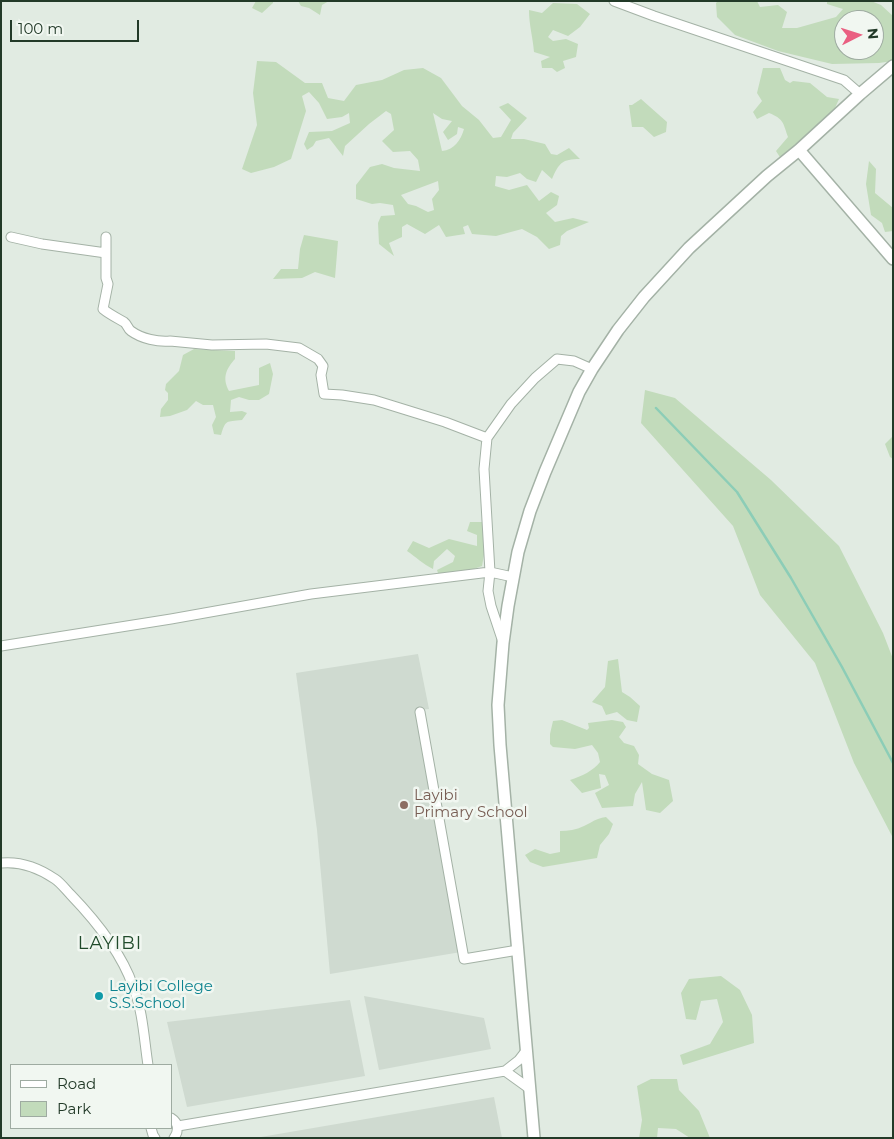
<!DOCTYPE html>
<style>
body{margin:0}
#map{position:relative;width:894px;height:1139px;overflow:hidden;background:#e1ebe2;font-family:Montserrat,sans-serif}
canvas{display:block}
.frame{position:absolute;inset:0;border:2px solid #223a28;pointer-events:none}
.legend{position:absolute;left:10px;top:1064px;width:162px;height:65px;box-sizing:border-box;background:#f1f7f1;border:1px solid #9eaba1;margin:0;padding:6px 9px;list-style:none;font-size:15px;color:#223a28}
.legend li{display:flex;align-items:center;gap:10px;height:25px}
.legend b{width:25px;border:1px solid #9eaba1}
.north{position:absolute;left:834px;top:10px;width:50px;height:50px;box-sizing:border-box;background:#f1f7f1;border:1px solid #9eaba1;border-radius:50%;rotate:85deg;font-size:14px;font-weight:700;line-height:20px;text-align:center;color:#223a28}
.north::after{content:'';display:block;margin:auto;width:18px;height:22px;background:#ea6082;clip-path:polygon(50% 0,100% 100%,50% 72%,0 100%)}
.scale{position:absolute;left:10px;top:20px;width:129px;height:22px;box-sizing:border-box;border:2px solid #223a28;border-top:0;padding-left:6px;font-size:15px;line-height:18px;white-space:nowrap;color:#223a28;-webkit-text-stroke:4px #f1f7f1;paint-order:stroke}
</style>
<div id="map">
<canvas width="894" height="1139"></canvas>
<div class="frame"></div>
<ul class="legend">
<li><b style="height:6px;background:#fff"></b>Road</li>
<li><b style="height:14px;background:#c2dbbb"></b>Park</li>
</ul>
<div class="north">N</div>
<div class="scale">100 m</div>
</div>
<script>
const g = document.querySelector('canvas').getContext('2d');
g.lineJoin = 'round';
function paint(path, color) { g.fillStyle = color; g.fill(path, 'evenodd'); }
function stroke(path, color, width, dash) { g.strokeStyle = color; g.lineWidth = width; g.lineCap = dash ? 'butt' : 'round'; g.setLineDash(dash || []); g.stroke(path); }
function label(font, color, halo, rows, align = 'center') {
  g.font = font + ' Montserrat,sans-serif'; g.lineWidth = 5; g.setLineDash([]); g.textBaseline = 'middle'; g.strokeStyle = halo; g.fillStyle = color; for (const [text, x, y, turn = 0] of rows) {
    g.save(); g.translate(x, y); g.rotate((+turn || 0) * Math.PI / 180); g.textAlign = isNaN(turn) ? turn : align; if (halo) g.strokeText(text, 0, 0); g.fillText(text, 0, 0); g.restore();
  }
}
paint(new Path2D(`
 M 418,654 L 429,709 L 417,710 L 461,952 L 330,974 L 317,830 L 296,673 Z
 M 364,996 L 484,1018 L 491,1049 L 379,1070 Z
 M 350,1000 L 365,1076 L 187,1107 L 167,1022 Z
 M 494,1097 L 502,1138 L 255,1138 Z`), '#cfdad0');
paint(new Path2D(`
 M 256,1 L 273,1 L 273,3 L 262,13 L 252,8 Z
 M 298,1 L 329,1 L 322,5 L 320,15 L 309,8 L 301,6 Z
 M 718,1 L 757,1 L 760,7 L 778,5 L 787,12 L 782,28 L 797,28 L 836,17 L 843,9 L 827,4 L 827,1 L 871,1 L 881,5 L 893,16 L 893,61 L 879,63 L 832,64 L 778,51 L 735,35 L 717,17 L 716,3 ZM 844,20 L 874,20 L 874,50 L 844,50 Z
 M 553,3 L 577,4 L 590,14 L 580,27 L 568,36 L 553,30 L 548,37 L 553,41 L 566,39 L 578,44 L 576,57 L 563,61 L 565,68 L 557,72 L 552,68 L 542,68 L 541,61 L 550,57 L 534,52 C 533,38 529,25 529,10 L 542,13 Z
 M 257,61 L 276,62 L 305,83 L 322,83 L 328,98 L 344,101 L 356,85 L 382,80 L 404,70 L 423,68 L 441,78 L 462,106 L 479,120 L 493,138 L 501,137 L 511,120 L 499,107 L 508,103 L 527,118 L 513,133 L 511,139 L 524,139 L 545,144 L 551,154 L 557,155 L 569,148 L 580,159 C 562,159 559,163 552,179 L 542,170 L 536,182 L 527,179 L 520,173 L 507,177 L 496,176 L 495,186 L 509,190 L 527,185 L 539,201 L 551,192 L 559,196 L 557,205 L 546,213 L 555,222 L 573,218 L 589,222 L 567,231 L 561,236 L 560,245 L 549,249 L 537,237 L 522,229 L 496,236 L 472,234 L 468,225 L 463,227 L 465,234 L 446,237 L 439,225 L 425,234 L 407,224 L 402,227 L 402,237 L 389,243 L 394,256 L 379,244 L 378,223 L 381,216 L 395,215 L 393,205 L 380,203 L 372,204 L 356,199 L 356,185 L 370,167 L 382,164 L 394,168 L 420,171 L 418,160 L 410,151 L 393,152 L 382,141 L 394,130 L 391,114 L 386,111 L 369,124 L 345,146 L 343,156 L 329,138 L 316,141 L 313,146 L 307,150 L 304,144 L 309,132 L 332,131 L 350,123 L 349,113 L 342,117 L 327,119 L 319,103 L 309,92 L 302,96 L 306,111 L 291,159 L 274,167 L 251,173 L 242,169 L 257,125 L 253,93 ZM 433,113 L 442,119 L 452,121 L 443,132 L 448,140 L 457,134 L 458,127 L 464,129 C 461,140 454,150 442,151 ZM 438,181 L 439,190 L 432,199 L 434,210 L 428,212 L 416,206 L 408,204 L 401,195 Z
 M 763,68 L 780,68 L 785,80 L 790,83 L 793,81 L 810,83 L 827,97 L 839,99 L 831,117 L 783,162 L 776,151 L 788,137 C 783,123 784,119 769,113 L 757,119 L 753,112 L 762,101 L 757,93 Z
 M 641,99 L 667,122 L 666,132 L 654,137 L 643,127 L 632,127 L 629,105 L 632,105 Z
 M 869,161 L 876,169 L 875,193 L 893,208 L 893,231 L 885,232 L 882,223 L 871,215 L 866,184 Z
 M 304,235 L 338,241 L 335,278 L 315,272 L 302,278 L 273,279 L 281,269 L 298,269 L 300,249 Z
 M 194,349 L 235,351 L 235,359 C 226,369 222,378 229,391 L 259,385 L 259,368 L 270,363 L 273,374 L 269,394 L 259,400 L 249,400 L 239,397 L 231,400 L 230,412 L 242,411 L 247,413 L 242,420 C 226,422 226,419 221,435 L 214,434 L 212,425 L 216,417 L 213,405 L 203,405 L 196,401 L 187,410 L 170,416 L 160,417 L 161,409 L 168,400 L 168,393 L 165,390 L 166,384 L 179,371 L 183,355 Z
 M 645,390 L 675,398 L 771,480 L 839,546 L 883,633 L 893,659 L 893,838 L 854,763 L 815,663 L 760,595 L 733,526 L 641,423 Z
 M 893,436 L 893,459 L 890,457 L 885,444 Z
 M 470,522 L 482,522 L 485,549 L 482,566 L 468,571 L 439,576 L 437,570 L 453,562 L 455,556 L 447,549 L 434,561 L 433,569 C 423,564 416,557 407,551 L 413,541 L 429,548 L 449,539 L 477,546 L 477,535 L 467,531 Z
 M 618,659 L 622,692 L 630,697 L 640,706 L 637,722 L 627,720 L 617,712 L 606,715 L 602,706 L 592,702 L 605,687 L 608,661 Z
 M 562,720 L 587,730 L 589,728 L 588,723 L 612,720 L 623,722 L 626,727 L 619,737 L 624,743 L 634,746 L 639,755 L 638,764 L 652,774 L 669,780 L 673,801 L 660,813 L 646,810 L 642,782 L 635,794 L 633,806 L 602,808 L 595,793 L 609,785 L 605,775 L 599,774 L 601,788 L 582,793 L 570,780 C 582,776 593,771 600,762 L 598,753 L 592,745 L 575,749 L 553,747 L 550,744 L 550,734 L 553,721 Z
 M 606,817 L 613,824 L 609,834 L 600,845 L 597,858 L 543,867 L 530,862 L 525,855 L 535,849 L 550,854 L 560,852 L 560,831 C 568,831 576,830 584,826 C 593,822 594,819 606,817 Z
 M 721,976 L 740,990 L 752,1015 L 754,1043 L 683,1065 L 680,1055 L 710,1044 L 723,1022 L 717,999 L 701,1001 L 696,1020 L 686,1019 L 681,993 L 689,979 Z
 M 651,1079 L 677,1079 L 679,1090 L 699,1111 L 710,1138 L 690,1138 L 676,1129 L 658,1128 L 657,1138 L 639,1138 L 642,1120 L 637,1086 Z`), '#c2dbbb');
stroke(new Path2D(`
 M 656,408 L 737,492 L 791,578 L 842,667 L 893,763`), '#8ccdb7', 2.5);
const minor = new Path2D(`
 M 614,1 L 654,16 L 844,80 L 860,94
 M 11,237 L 42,244 L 106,253
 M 106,237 L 106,278 L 108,284 L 103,309 C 109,314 117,318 124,322 C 128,325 127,328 131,331 C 142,339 158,342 170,341 L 212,345 L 266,344 L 299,348 L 318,359 L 323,366 L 321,375 L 324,394 L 342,395 L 374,400 L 445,422 L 487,438
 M 503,642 L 491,606 L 488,591 L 490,572 L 484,469 L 487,438 L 511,404 L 535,378 L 557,359 L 574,361 L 592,369
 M 1,646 L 171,619 L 311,594 L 490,572 L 513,577
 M 420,712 L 464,959 L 518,950
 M 1,863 C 21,861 39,868 55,879 C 61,883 66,890 71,895 C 96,921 121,952 133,986 C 143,1011 144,1039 148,1065
 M 505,1071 L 530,1089
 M 171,1118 C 179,1123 179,1131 174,1138
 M 178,1126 L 505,1071 L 519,1060 L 526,1051
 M 151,1128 L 153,1135 L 155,1138`);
const tertiary = new Path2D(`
 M 799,150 L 893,259
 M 534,1138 L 500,745 L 498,705 L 503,643 L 508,606 L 518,552 L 530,511 L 545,472 L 579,392 L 592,369 L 618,330 L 644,297 L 689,248 L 767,176 L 799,150 L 860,94 L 893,66`);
stroke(minor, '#a4b2a6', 11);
stroke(tertiary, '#a4b2a6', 14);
stroke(minor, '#fff', 9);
stroke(tertiary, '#fff', 11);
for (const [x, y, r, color] of [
 [404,805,5,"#8d6e63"],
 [99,996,5,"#0f9aa8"]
]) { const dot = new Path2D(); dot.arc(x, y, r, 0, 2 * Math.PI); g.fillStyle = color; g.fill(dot); stroke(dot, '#f1f7f1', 2); }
label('15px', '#785e54', '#f1f7f1', [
 ["Layibi",414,796],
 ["Primary School",414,813]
], 'left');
label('15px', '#0d838f', '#f1f7f1', [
 ["Layibi College",109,987],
 ["S.S.School",109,1004]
], 'left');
g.letterSpacing = '1px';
label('18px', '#204b2b', '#f1f7f1', [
 ["LAYIBI",110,944]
]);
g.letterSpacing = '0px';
</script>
